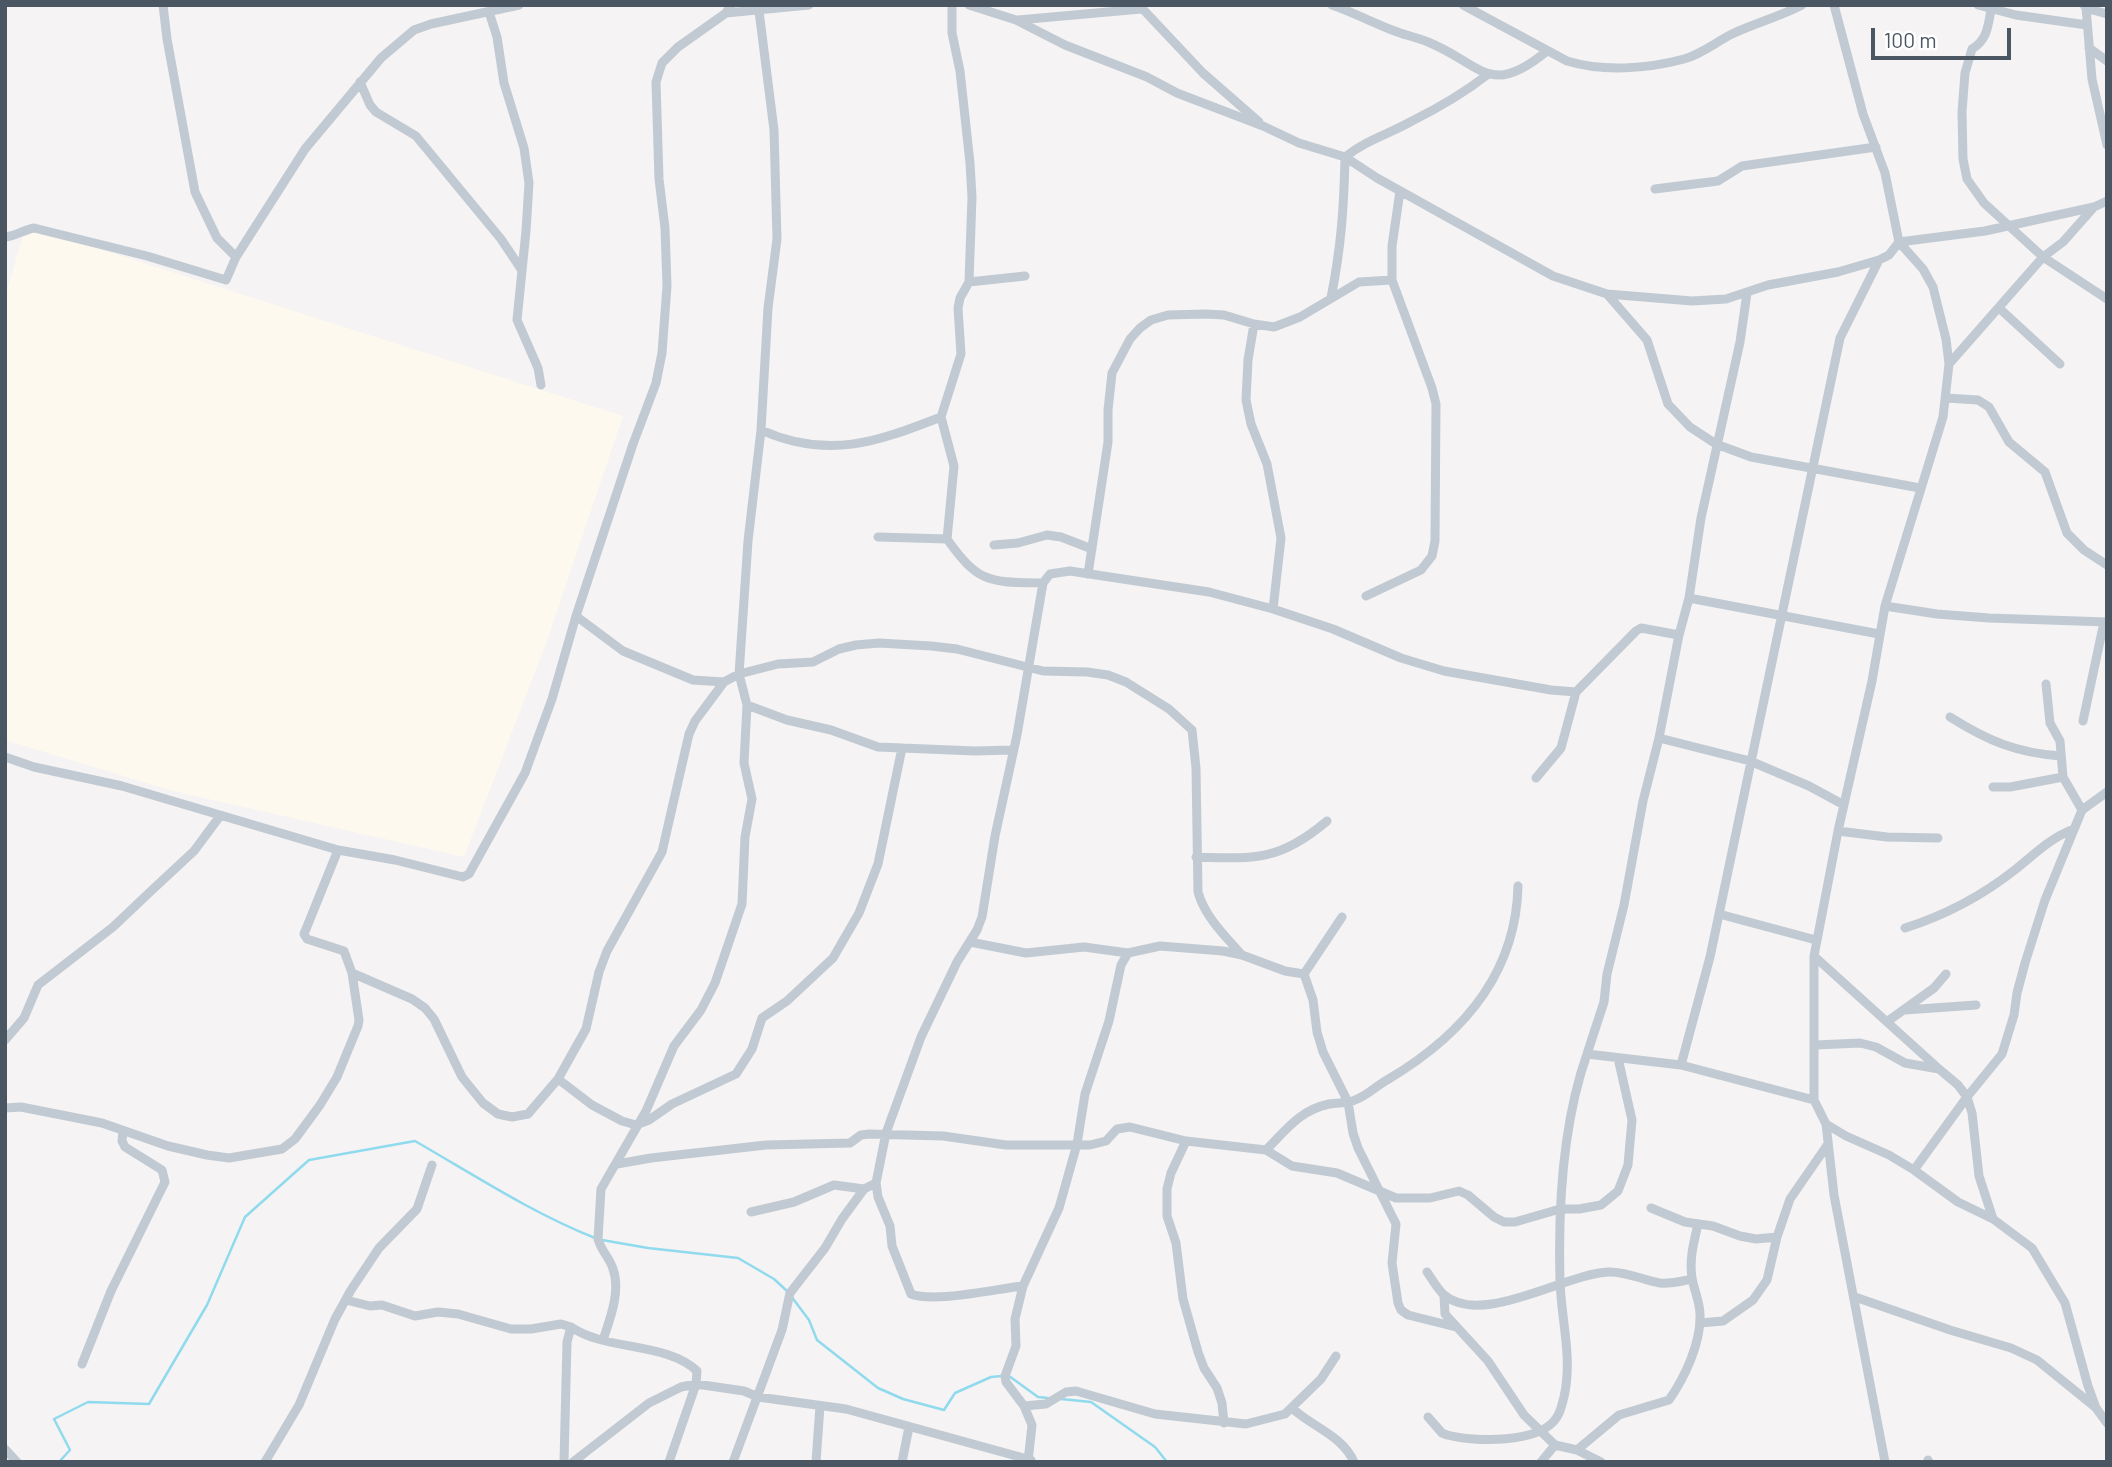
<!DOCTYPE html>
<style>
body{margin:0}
#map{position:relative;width:2112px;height:1467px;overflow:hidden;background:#f5f3f3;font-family:Barlow,sans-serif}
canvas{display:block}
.frame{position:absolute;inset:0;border:7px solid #4a5661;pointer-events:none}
.scale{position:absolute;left:1871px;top:28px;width:140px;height:32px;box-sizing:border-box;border:4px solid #4a5661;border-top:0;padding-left:9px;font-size:21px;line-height:24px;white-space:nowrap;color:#4a5661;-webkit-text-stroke:5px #fff;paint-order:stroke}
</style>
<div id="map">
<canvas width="2112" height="1467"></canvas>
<div class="frame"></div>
<div class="scale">100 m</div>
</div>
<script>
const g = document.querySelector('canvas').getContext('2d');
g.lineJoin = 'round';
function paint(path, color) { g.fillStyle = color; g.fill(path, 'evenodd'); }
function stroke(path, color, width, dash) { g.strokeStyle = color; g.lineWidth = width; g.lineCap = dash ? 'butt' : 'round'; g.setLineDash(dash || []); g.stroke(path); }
paint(new Path2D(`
 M 34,228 L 623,416 L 547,641 L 464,857 L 173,791 L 5,740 L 5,296 L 25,230 Z`), '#fdf9ef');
stroke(new Path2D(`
 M 602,1240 L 648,1248 L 738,1258 L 774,1279 L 787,1291
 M 791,1296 L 809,1320 L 817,1340 L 878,1388 L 903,1399 L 944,1410 L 955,1393 L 991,1377 L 1002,1376
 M 1009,1376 L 1038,1397 L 1048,1398
 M 1061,1399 L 1091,1402 L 1155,1447 L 1167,1462
 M 59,1462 L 70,1450 L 54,1419 L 88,1402 L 149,1404 L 207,1305 L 245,1217 L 309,1160 L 415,1141 C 474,1175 532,1213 595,1238`), '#90daee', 2.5);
stroke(new Path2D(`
 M 163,5 L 167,39 L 195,192 L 217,238 L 236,257
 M 952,5 L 952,33 L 960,71 L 970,163 L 972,197 L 969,282
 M 969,5 L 1016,20 L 1065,45 L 1147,77 L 1177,93 L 1263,126 L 1299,143 L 1345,157 L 1377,178 L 1553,276 L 1607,294 L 1692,301 L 1726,299 L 1768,285 L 1838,272 L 1879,260 L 1889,255 L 1899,242 L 1985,231 L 2094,207 L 2107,201
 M 1139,5 L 1203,73 L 1259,122
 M 1332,5 C 1352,12 1372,22 1392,30 C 1404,35 1416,37 1428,42 C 1482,64 1489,99 1547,51
 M 1463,5 L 1567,61 C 1603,72 1647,69 1684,59 C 1702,54 1716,42 1732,34 C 1755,23 1779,17 1802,5
 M 1834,5 L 1863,114 L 1885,173 L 1899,242 L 1923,269 L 1933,287 L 1946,339 L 1949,364 L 1943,417 L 1885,606 L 1872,681 L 1838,831 L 1814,956 L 1814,1100 L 1826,1124 L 1834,1195 L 1885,1462
 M 1978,5 L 2016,15 L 2087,25
 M 1992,5 C 1988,23 1989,39 1972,49 L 1965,73 L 1962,112 L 1963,159 L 1967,179 L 1984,203 L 2043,257 L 2107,299
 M 2084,5 L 2086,8 L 2092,79 L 2107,145
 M 2086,8 L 2107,14
 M 489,12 L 497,37 L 504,83 L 524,148 L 529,183 L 526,231 L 517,320 L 538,368 L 541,385
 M 726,13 L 809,5
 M 1018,20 L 1141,9
 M 2089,48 L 2107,61
 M 360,82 L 370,105 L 376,112 L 416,136 L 501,239 L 521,269
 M 1655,189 L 1718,181 L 1742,166 L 1876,147
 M 5,237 C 16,236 23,230 34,228 L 147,256 L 226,280 L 236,257 L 305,149 L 381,58 L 414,30 L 431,24 L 519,5
 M 1025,276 L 969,282 L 960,298 L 958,308 L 961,354 L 941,417 L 954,466 L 947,539 C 979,584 989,582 1043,583 L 1050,574 L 1070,571 L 1209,592 L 1273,609 L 1333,629 L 1401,658 L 1444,671 L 1551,690 L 1576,692 L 1636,631 L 1641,628 L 1679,635
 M 1607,294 L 1647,340 L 1668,404 L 1690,427 L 1716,444 L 1751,457 L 1920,488
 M 1331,298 C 1341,248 1344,207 1345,157 C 1368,139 1387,135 1412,121 C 1438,108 1464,93 1487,75
 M 1999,308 L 2060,364
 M 1254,324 L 1248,360 L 1246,400 L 1251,424 L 1267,464 L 1281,538 L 1273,609
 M 1949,364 L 2043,257 L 2063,242 L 2094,207
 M 1946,398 L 1978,400 L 1989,407 L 2009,442 L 2045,472 L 2067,533 L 2084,550 L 2107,565
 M 761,430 C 828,460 877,442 941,417
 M 878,537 L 947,539
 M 994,545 L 1018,543 L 1047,535 L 1061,537 L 1092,549
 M 1088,574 L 1108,442 L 1108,410 L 1112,373 L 1130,339 L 1140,328 L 1151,320 L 1168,315 L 1206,314 L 1224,315 L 1254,324 L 1274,327 L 1300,317 L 1359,282 L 1392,280 L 1392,246 L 1400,191
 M 1366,596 L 1421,570 L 1432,556 L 1435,541 L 1436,404 L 1432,388 L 1392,280
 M 1689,598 L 1879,634
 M 1885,606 L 1937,614 L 1989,618 L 2107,622
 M 576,616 L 623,651 L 693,680 L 724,682 L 739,674 L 778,664 L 813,662 L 839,649 L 856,645 L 879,643 L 931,646 L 957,649 L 1043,671 L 1087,672 L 1108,675 L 1126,682 L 1169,709 L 1192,730 L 1196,768 L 1198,892 C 1205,917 1225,936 1242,955
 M 2046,684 L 2050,723 L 2060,741 L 2063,777 L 2082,810
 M 747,705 L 787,720 L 831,730 L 878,747 L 975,751 L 1012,750
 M 1950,717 C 1988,741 2017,753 2061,756
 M 2083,721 L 2104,622
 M 1659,738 L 1750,761 L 1809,786 L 1844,805
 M 5,757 L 34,767 L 122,786 L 338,850 L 395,860 L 463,877 L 469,874 L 525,773 L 552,699 L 576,616 L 633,444 L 656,383 L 662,353 L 667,286 L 665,228 L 659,179 L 656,82 L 662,63 L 678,47 L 726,13 L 731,5
 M 1536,778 L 1561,748 L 1576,692
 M 1993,787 L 2010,787 L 2063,777
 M 1838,831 L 1887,837 L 1938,838
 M 1196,857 C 1255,859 1280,861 1327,821
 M 1719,914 L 1816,940
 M 1905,928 C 1946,915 1982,896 2016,869 C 2035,854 2050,838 2074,829
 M 970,942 L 1026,953 L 1084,947 L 1128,953
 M 1814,956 L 1939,1069
 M 352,973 L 412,999 L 425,1008 L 434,1019 L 462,1077 L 483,1103 L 498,1114 L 512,1117 L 528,1114 L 558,1079 L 586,1029 L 599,972 L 607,951 L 662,852 L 689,734 L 695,721 L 724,682
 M 1304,974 L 1342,917
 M 1905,1010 L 1976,1005
 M 1888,1021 L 1934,988 L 1946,974
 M 5,1040 L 24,1018 L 38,985 L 113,927 L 151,891 L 194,851 L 220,816
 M 1816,1045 L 1860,1043 L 1876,1047 L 1905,1063 L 1939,1069 L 1958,1085 L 1967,1097 L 1972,1113 L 1979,1176 L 1993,1219
 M 1587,1054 L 1604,1002 L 1607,974 L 1624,905 L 1643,801 L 1659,738 L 1679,635 L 1689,598 L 1701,518 L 1740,342 L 1747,293
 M 1681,1065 L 1710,957 L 1840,338 L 1879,260
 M 558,1079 L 592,1105 L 622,1121 L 636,1125 L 649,1120 L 672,1104 L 736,1074 L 752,1049 L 762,1018 L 787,1001 L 833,958 L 859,913 L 878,864 L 902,748
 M 5,1108 L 21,1107 L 102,1123 L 168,1146 L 207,1155 L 229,1158 L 282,1149 L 295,1139 L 320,1105 L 337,1077 L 358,1026 L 359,1020 L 352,973 L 344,951 L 307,939 L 304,934 L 338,850
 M 1826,1124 L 1846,1136 L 1889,1155 L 1914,1170 L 1958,1202 L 1993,1219 L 2032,1248 L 2065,1303 L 2088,1386 L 2096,1408 L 2107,1423
 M 1186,1141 L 1171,1173 L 1167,1189 L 1167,1216 L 1176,1243 L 1183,1299 L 1198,1352 L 1204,1368 L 1217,1388 L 1222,1403 L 1224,1423
 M 1266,1150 C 1286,1130 1300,1110 1329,1104 C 1338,1102 1347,1104 1355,1100 C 1367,1096 1376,1086 1387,1080 C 1460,1037 1516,975 1518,886
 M 617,1164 L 651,1158 L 766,1145 L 850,1143 L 861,1135 L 869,1134 L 943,1136 L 1006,1145 L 1090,1145 L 1106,1141 L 1117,1129 L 1130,1127 L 1186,1141 L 1266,1150 L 1292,1166 L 1337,1173 L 1396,1198 L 1430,1198 L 1459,1191 L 1468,1195 L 1494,1217 L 1504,1222 L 1515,1222 L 1560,1209 L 1579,1209 L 1601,1205 L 1618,1191 L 1628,1165 L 1632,1120 L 1618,1058
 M 1914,1170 L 1967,1097 L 2002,1054 L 2014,1015 L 2017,993 L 2025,963 L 2045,900 L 2082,810 L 2107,792
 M 876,1183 L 878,1197 L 890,1226 L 892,1246 L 911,1294 C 935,1303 995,1289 1023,1286
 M 1651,1208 L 1685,1222 L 1713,1226 L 1740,1236 L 1756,1239 L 1777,1237 L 1790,1199 L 1828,1144
 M 751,1212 L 794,1202 L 834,1185 L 864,1189 L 876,1183 L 886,1133 L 921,1037 L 957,962 L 977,930 L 982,917 L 995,836 L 1017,735 L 1043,583
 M 1427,1272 C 1432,1279 1437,1288 1443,1294 C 1481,1328 1564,1274 1608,1272 C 1626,1271 1642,1280 1660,1283 C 1671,1284 1682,1281 1692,1279
 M 1444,1296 L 1445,1314 L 1488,1361 L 1524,1415 L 1555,1445 L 1541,1462
 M 1855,1297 L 1950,1330 L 2011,1348 L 2037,1360 L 2095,1407
 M 346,1300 L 370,1306 L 382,1305 L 415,1316 L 438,1312 L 458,1314 L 511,1329 L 531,1329 L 561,1324 L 571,1327 L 567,1342 L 564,1462
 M 1700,1323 L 1723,1321 L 1753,1300 L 1767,1280 L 1777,1237
 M 571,1327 C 606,1351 667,1342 697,1371 L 696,1384 L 669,1462
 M 603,1340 C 610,1319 621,1291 613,1269 C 610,1258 601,1251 598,1239 L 601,1189 L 646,1111 L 674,1046 L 701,1010 L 715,983 L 742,904 L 745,837 L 752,799 L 744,763 L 747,705 L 739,674 L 748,541 L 761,430 L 768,308 L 777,239 L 774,130 L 759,11
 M 82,1364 L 111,1291 L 165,1182 L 162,1170 L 125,1147 L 122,1141 L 123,1131
 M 1024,1406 L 1046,1404 L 1066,1392 L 1076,1391 L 1155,1414 L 1246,1424 L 1285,1414 L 1321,1379 L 1336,1356
 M 1292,1408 C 1312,1427 1342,1435 1354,1462
 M 1428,1417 L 1442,1433 L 1447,1435 C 1474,1442 1541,1444 1557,1417 C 1561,1411 1562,1404 1564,1397 C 1573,1356 1561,1321 1560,1280 C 1558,1206 1562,1125 1587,1054 L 1681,1065 L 1814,1100
 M 1555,1445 L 1577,1450 L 1601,1462
 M 5,1449 L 17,1462
 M 1577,1450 L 1619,1415 L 1669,1400 C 1685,1377 1701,1343 1700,1315 C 1700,1302 1694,1290 1692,1278 C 1689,1259 1694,1242 1698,1224
 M 1928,1460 L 1929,1462
 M 265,1462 L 299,1405 L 335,1319 L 351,1290 L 379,1248 L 417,1209 L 432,1165
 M 573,1462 L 649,1403 L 681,1387 L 696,1384 L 744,1391 L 758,1397 L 846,1409 L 1031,1460
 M 733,1462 L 782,1330 L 790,1293 L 825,1248 L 842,1219 L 864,1189
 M 816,1462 L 820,1406
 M 902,1462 L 909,1427
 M 1028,1462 L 1032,1425 L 1024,1406 L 1006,1382 L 1005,1376 L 1016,1346 L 1015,1319 L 1023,1286 L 1059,1208 L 1077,1144 L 1085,1094 L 1109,1021 L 1121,965 L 1128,953 L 1160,946 L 1223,951 L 1242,955 L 1285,971 L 1304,974 L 1313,1000 L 1317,1032 L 1323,1052 L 1348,1102 L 1353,1133 L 1358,1148 L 1396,1224 L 1392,1263 L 1398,1303 L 1401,1310 L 1408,1315 L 1456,1327`), '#c1cad2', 9);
</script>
